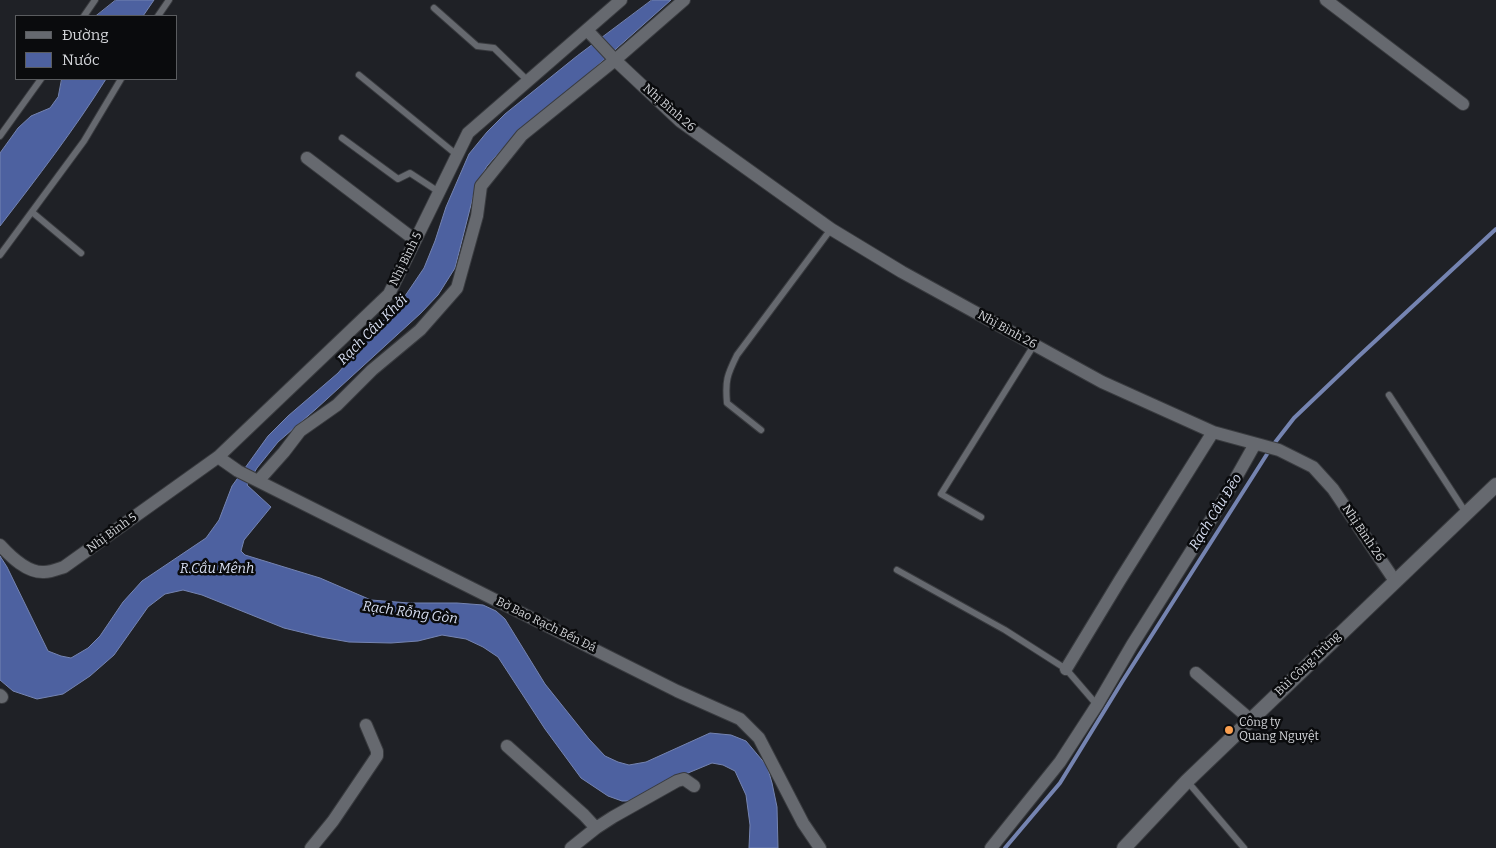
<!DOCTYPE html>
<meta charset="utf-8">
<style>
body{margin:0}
#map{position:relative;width:1496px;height:848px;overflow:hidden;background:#1f2126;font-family:Bitter,serif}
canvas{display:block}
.legend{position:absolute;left:15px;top:15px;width:162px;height:65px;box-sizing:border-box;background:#0a0b0d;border:1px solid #5a5c5f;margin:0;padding:6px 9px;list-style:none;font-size:15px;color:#d3d5d9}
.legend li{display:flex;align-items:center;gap:10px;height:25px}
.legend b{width:25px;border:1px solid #5a5c5f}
</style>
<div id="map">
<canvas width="1496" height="848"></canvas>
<ul class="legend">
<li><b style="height:6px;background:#66696f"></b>Đường</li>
<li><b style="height:14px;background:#4d61a0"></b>Nước</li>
</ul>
</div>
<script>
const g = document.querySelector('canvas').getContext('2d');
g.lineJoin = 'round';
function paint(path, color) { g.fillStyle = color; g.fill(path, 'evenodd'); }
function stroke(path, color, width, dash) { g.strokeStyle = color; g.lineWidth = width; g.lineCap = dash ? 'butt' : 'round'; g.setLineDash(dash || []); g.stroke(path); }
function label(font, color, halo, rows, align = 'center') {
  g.font = font + ' Bitter,serif'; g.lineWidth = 5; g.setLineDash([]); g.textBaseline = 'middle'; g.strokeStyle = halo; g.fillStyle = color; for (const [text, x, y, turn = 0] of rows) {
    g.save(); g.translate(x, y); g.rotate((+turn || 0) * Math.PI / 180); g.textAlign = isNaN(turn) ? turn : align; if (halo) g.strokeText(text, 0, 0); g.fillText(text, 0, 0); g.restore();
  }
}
const water = new Path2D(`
 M 116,0 L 154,0 L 143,16 L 96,16 Z
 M 652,0 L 671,0 L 572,88 L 513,137 L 487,166 L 476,185 L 455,268 L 438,295 L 421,313 L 316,409 L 278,442 L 257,468 L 247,485 L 271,507 L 244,540 L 241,551 L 245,555 L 320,578 L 371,600 L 409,603 L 457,603 L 483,605 L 496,611 L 505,619 L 545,684 L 589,739 L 605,756 L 618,762 L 629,765 L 646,762 L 710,733 L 731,735 L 746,741 L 767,766 L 772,783 L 777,807 L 778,848 L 749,848 L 750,825 L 746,795 L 735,771 L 723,765 L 712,763 L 688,773 L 635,801 L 622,801 L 608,796 L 581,778 L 545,729 L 498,657 L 483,647 L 466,639 L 442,635 L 418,641 L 391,643 L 349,642 L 321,637 L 284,628 L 202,595 L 183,590 L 165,594 L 148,607 L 114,655 L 90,676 L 63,694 L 37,699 L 13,691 L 0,680 L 0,556 L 7,567 L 48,651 L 61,656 L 71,658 L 88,648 L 100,636 L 123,602 L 142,581 L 206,538 L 219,520 L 232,486 L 268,436 L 288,416 L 338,373 L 405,296 L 424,268 L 435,241 L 446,207 L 469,154 L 487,132 L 505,114 L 577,56 Z
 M 62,79 L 106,79 C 74,130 37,178 0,226 L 0,153 L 18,128 L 31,116 L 50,108 L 58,97 Z`);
paint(water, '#4d61a0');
stroke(water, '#7584b1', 1);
stroke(new Path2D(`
 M 1273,445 L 1294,418 L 1359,356 L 1496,229
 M 1005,848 L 1060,783 L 1122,682 L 1269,451`), '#7584b1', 4);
const service = new Path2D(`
 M 434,8 L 477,46 L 494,48 L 528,81
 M 84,16 L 95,0
 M 158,16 L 169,0
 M 359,75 L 457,155
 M 0,136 L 41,79
 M 342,138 L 398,179 L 410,173 L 439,192
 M 32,212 L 81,253
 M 0,255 L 84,141 L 121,79
 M 1389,395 L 1466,513
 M 761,430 L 727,403 C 725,381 727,375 737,355 L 831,229
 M 981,517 L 941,494 L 1034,345
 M 897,570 L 1005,630 L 1066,669 L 1097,705
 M 1187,781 L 1244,848`);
const minor = new Path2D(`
 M 1326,0 L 1463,104
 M 587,30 L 615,60 L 680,121 L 831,229 L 902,272 L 1102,382 L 1213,432 L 1279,450 L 1313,467 L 1333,489 L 1395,581
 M 307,158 L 415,240
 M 218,457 L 238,471 L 677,691 L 740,719 L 759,738 L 803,823 L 820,848
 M 259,480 L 284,452 L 300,431 L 337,405 L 372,370 L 420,330 L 457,288 L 477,216 L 481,186 L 522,135 L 615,60 L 684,0
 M 0,545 C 11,557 27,573 44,572 C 51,572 58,569 64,567 L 218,457 L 389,294 L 468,133 L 621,0
 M 1066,669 L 1120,580 L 1213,432
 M 1196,673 L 1251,720
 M 0,695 L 2,697
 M 507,746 L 584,815 L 596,828 L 571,848
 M 596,828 L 613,817 L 677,781 L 684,779 L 694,786
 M 311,848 L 333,821 L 377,756 L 377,751 L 366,725
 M 991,848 L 1060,762 L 1097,705 L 1132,645 L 1224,499 L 1255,444`);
const tertiary = new Path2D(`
 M 1124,848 L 1187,781 L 1496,485`);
stroke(service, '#393b3f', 8);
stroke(minor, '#393b3f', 14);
stroke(tertiary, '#393b3f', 16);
stroke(service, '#66696f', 6);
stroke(minor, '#66696f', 12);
stroke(tertiary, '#66696f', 14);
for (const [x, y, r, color] of [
 [1229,730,5,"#fa9f4f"]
]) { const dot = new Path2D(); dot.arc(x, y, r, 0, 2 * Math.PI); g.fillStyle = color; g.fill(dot); stroke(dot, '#0a0b0d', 2); }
label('12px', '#d3d5d9', '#0a0b0d', [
 ["Nhị Bình 26",669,108,41],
 ["Nhị Bình 5",406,259,-64],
 ["Nhị Bình 26",1007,330,29],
 ["Nhị Bình 5",112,533,-36],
 ["Nhị Bình 26",1363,533,56],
 ["Bờ Bao Rạch Bến Đá",546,625,26],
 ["Bùi Công Trừng",1308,664,-44]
]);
label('12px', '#d3d5d9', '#0a0b0d', [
 ["Công ty",1239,723],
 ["Quang Nguyệt",1239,737]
], 'left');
label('italic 14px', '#d7def1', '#0a0b0d', [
 ["Rạch Cầu Khởi",373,330,-45],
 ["Rạch Cầu Đẽo",1216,512,-58],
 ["R.Cầu Mênh",217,569],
 ["Rạch Rỗng Gòn",410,613,8]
]);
</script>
